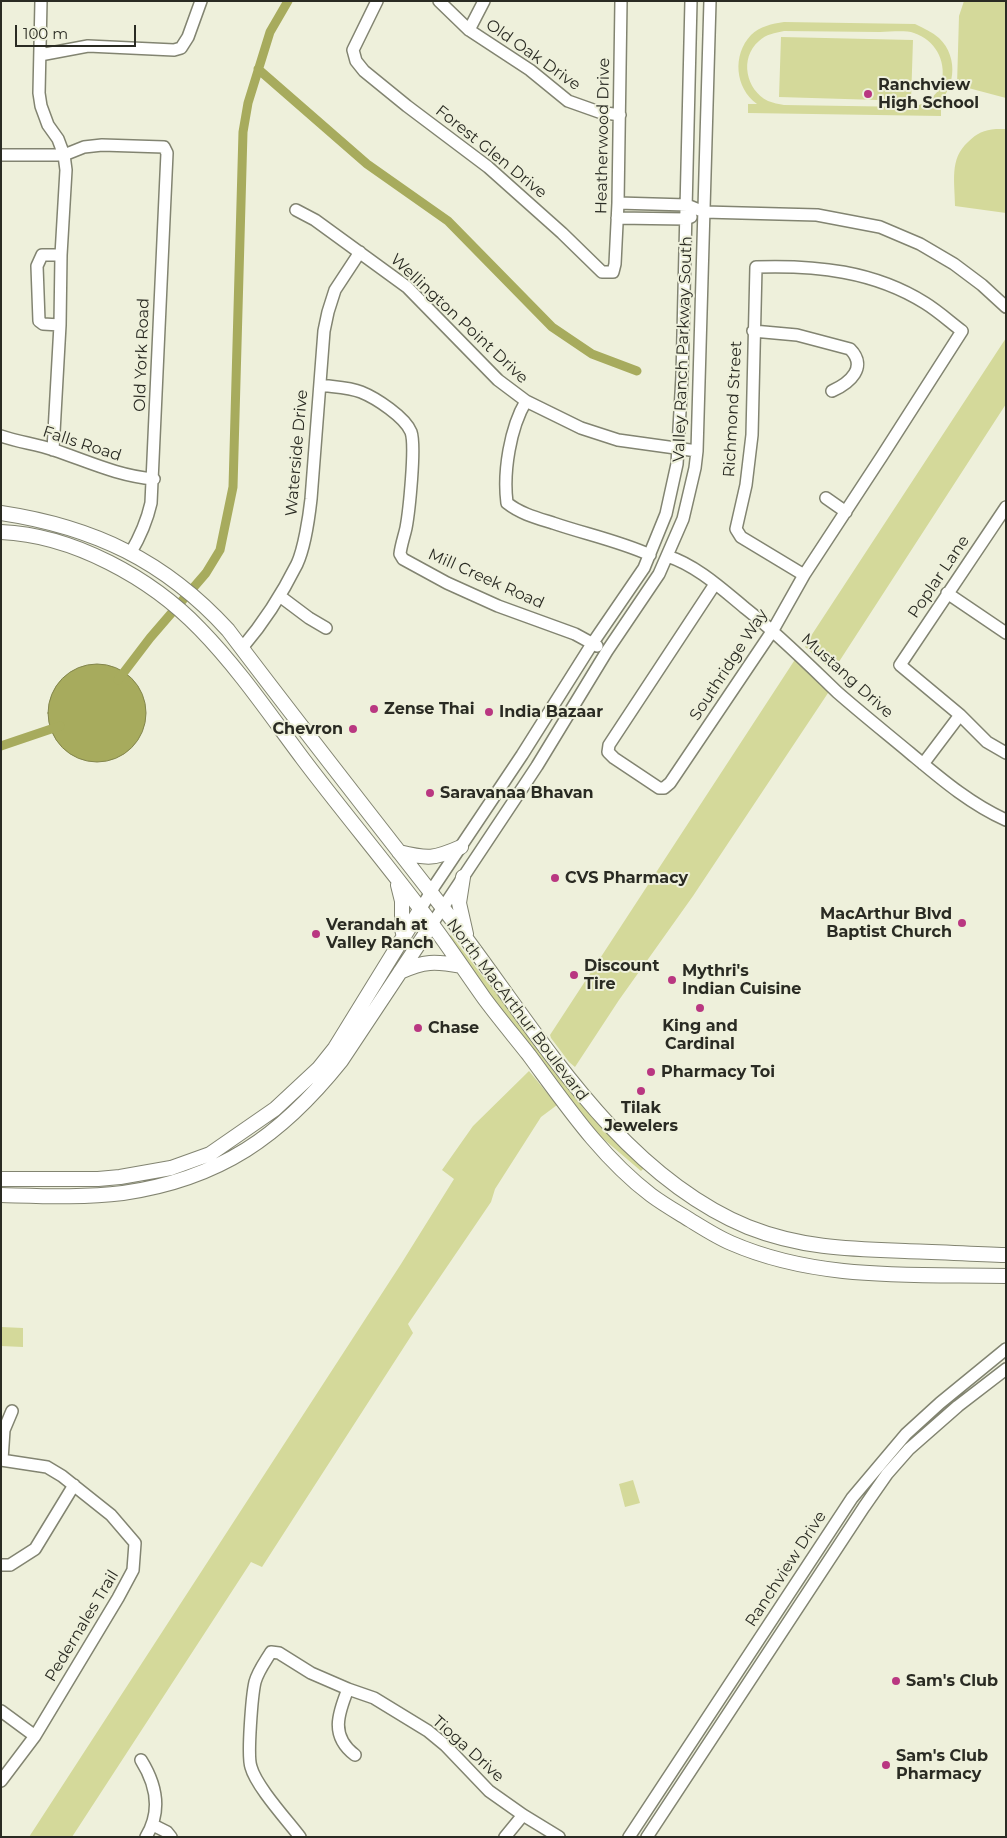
<!DOCTYPE html>
<style>
body{margin:0}
#map{position:relative;width:1007px;height:1838px;overflow:hidden;background:#eef0db;font-family:Montserrat,sans-serif}
canvas{display:block}
.frame{position:absolute;inset:0;border:2px solid #2a2b23;pointer-events:none}
.scale{position:absolute;left:15px;top:25px;width:121px;height:22px;box-sizing:border-box;border:2px solid #2a2b23;border-top:0;padding-left:6px;font-size:15px;line-height:18px;white-space:nowrap;color:#2a2b23;-webkit-text-stroke:4px #eef0db;paint-order:stroke}
</style>
<div id="map">
<canvas width="1007" height="1838"></canvas>
<div class="frame"></div>
<div class="scale">100 m</div>
</div>
<script>
const g = document.querySelector('canvas').getContext('2d');
g.lineJoin = 'round';
function paint(path, color) { g.fillStyle = color; g.fill(path, 'evenodd'); }
function stroke(path, color, width, dash) { g.strokeStyle = color; g.lineWidth = width; g.lineCap = dash ? 'butt' : 'round'; g.setLineDash(dash || []); g.stroke(path); }
function label(font, color, halo, rows, align = 'center') {
  g.font = font + ' Montserrat,sans-serif'; g.lineWidth = 4; g.setLineDash([]); g.textBaseline = 'middle'; g.strokeStyle = halo; g.fillStyle = color; for (const [text, x, y, turn = 0] of rows) {
    g.save(); g.translate(x, y); g.rotate((+turn || 0) * Math.PI / 180); g.textAlign = isNaN(turn) ? turn : align; if (halo) g.strokeText(text, 0, 0); g.fillText(text, 0, 0); g.restore();
  }
}
paint(new Path2D(`
 M 964,1 L 1006,1 L 1006,98 L 957,85 L 959,16 Z
 M 784,22 L 915,24 C 923,28 932,32 939,38 C 960,58 955,92 933,108 L 941,109 L 941,116 L 748,113 L 748,104 L 757,104 C 735,88 732,55 751,35 C 760,26 772,24 784,22 ZM 784,31 C 816,31 848,32 880,32 C 890,32 905,30 914,33 C 935,40 946,60 942,81 C 939,95 926,104 912,107 L 784,105 C 779,104 773,103 768,101 C 746,90 739,58 759,41 C 766,34 775,33 784,31 Z
 M 781,37 L 913,40 L 911,101 L 779,97 Z
 M 996,129 L 1006,129 L 1006,213 L 955,206 C 955,182 949,159 968,142 C 977,133 984,130 996,129 Z
 M 1006,338 L 1006,404 L 833,671 L 805,647 L 809,639 Z
 M 796,658 L 830,690 L 693,896 L 619,1000 L 575,1067 L 569,1062 L 551,1038 L 550,1035 Z
 M 451,935 L 491,987 L 512,1009 L 603,1127 L 644,1168 L 641,1171 L 600,1136 L 589,1124 L 447,938 Z
 M 529,1071 L 557,1105 L 541,1117 L 495,1189 L 491,1202 L 408,1324 L 413,1333 L 262,1567 L 251,1562 L 72,1837 L 29,1837 L 401,1264 L 454,1179 L 442,1170 L 473,1126 Z
 M 1,1327 L 23,1328 L 23,1347 L 1,1346 Z
 M 633,1480 L 640,1503 L 625,1507 L 619,1484 Z`), '#d4d99a');
const water = new Path2D(`
 M48 713a49 49 0 1 1 98 0a49 49 0 1 1-98 0Z`);
paint(water, '#a7ab5d');
stroke(water, '#82854c', 1);
stroke(new Path2D(`
 M 258,69 L 367,164 L 448,221 L 552,327 L 592,354 L 637,371
 M 118,680 L 150,638 L 206,573 L 220,550 L 233,487 L 243,132 L 248,103 L 270,32 L 288,1
 M 1,746 L 60,726`), '#a7ab5d', 9);
const minor = new Path2D(`
 M 41,1 L 39,93 L 41,106 L 48,125 L 58,139 L 64,155 L 66,170 L 61,255 L 60,325 L 53,450
 M 377,1 L 353,50 L 356,61 L 364,71 L 407,106 L 488,167 L 562,233 L 602,272 L 613,272 L 615,264 L 618,203 L 621,1
 M 439,1 L 469,30 L 530,70 L 568,101 L 599,112 L 620,115
 M 469,30 L 484,1
 M 40,55 L 88,46 L 174,50 L 181,48 L 188,37 L 201,1
 M 1,155 L 64,155 L 84,147 L 102,145 L 164,147 L 167,153 L 151,503 C 147,521 140,537 130,554
 M 618,203 L 687,205 L 704,212 L 817,215 L 880,227 L 920,244 L 954,264 L 982,285 L 1006,307
 M 296,210 L 315,220 L 407,287 L 498,380 L 526,401 L 581,428 L 618,440 L 697,451
 M 617,218 L 686,219 L 691,217
 M 60,325 L 43,324 L 39,321 L 37,266 L 42,255 L 61,255
 M 753,331 L 797,335 L 850,349 C 868,367 850,383 832,391
 M 320,385 C 333,387 349,387 361,392 C 376,398 405,417 411,432 C 416,446 409,512 406,528 C 404,537 401,545 400,554 L 403,559 L 447,583 L 498,606 L 575,634 L 597,646
 M 526,401 C 510,428 503,472 507,503 C 521,514 537,518 553,523 C 585,534 619,541 650,555
 M 1,436 C 18,442 36,444 54,450 C 87,461 118,476 154,479
 M 826,498 L 846,512
 M 1006,507 L 900,665 L 960,715 L 987,742 L 1006,753
 M 667,556 C 696,565 722,589 745,608 C 778,634 807,663 837,692 C 861,713 886,733 910,753 C 940,778 970,804 1006,820
 M 715,584 L 609,745 L 608,752 L 614,758 L 659,788 L 664,788 L 670,783 L 773,630 L 804,575 L 882,456 L 962,331 C 950,322 938,311 925,303 C 874,271 816,265 756,267 L 752,435 L 746,485 L 736,529 L 741,537 L 804,575
 M 947,593 L 1006,633
 M 281,597 L 309,618 L 326,628
 M 242,648 C 265,621 281,596 297,564 C 304,549 309,517 311,499 L 324,331 L 328,312 L 335,290 L 360,252
 M 923,764 L 960,715
 M 420,910 L 435,885 L 522,755 L 592,644 L 644,568 L 666,514 L 677,464 L 682,376 L 691,1
 M 432,924 L 537,766 L 607,651 L 659,574 L 683,519 L 695,468 L 697,451 L 710,1
 M 1,1460 L 47,1467 L 62,1476 L 111,1515 L 135,1543 L 133,1570 L 118,1598 L 35,1736 L 1,1781
 M 2,1460 L 4,1430 L 12,1411
 M 1,1565 L 10,1565 L 35,1549 L 74,1485
 M 348,1689 C 338,1714 330,1736 355,1755
 M 1,1711 L 35,1736
 M 141,1760 C 156,1784 162,1811 146,1837
 M 153,1825 L 167,1832 L 171,1837
 M 300,1837 C 287,1820 256,1786 251,1767 C 247,1756 252,1695 255,1682 C 258,1671 265,1662 271,1652 L 279,1653 L 311,1673 L 348,1689 L 374,1698 L 428,1731 L 445,1745 L 489,1791 L 523,1815 L 559,1837
 M 505,1837 L 523,1815
 M 629,1837 L 852,1498 L 906,1434 L 940,1403 L 1006,1349
 M 647,1837 L 864,1507 L 887,1474 L 909,1449 L 958,1406 L 1006,1369`);
const major = new Path2D(`
 M 1,513 C 94,527 165,561 228,630 C 299,724 371,816 443,908 C 531,1020 611,1170 748,1227 C 801,1248 849,1249 905,1251 C 938,1252 972,1254 1006,1255
 M 1,532 C 73,535 151,578 200,629 C 239,669 270,715 303,759 C 346,816 392,870 434,927 C 451,950 467,974 484,998 C 498,1017 514,1036 529,1055 C 566,1105 601,1157 651,1195 C 663,1204 677,1212 690,1220 C 703,1228 717,1237 731,1243 C 818,1281 913,1274 1006,1276
 M 399,852 C 428,859 434,859 461,847
 M 463,877 L 459,903 L 466,934
 M 398,885 L 402,901 L 402,929 L 404,937
 M 400,972 C 424,961 435,961 461,966
 M 1,1179 L 98,1179 L 120,1177 L 171,1168 L 210,1154 L 275,1109 L 319,1068 L 335,1048 L 420,910
 M 1,1195 C 41,1196 83,1198 123,1193 C 220,1179 281,1136 341,1061 L 432,924`);
stroke(minor, '#828471', 14);
stroke(major, '#828471', 16);
stroke(minor, '#fff', 11);
stroke(major, '#fff', 14);
for (const [x, y, r, color] of [
 [868,94,5,"#b93781"],
 [374,709,5,"#b93781"],
 [489,712,5,"#b93781"],
 [353,729,5,"#b93781"],
 [430,793,5,"#b93781"],
 [555,878,5,"#b93781"],
 [962,923,5,"#b93781"],
 [316,934,5,"#b93781"],
 [574,975,5,"#b93781"],
 [672,980,5,"#b93781"],
 [700,1008,5,"#b93781"],
 [418,1028,5,"#b93781"],
 [651,1072,5,"#b93781"],
 [641,1091,5,"#b93781"],
 [896,1681,5,"#b93781"],
 [886,1765,5,"#b93781"]
]) { const dot = new Path2D(); dot.arc(x, y, r, 0, 2 * Math.PI); g.fillStyle = color; g.fill(dot); stroke(dot, '#eef0db', 2); }
label('16px', '#2a2b23', '#eef0db', [
 ["Old Oak Drive",533,55,35],
 ["Heatherwood Drive",603,136,-89],
 ["Forest Glen Drive",491,152,39],
 ["Wellington Point Drive",459,319,43],
 ["Valley Ranch Parkway South",683,349,-88],
 ["Old York Road",142,355,-88],
 ["Richmond Street",733,409,-87],
 ["Falls Road",82,444,18],
 ["Waterside Drive",297,453,-85],
 ["Poplar Lane",939,577,-56],
 ["Mill Creek Road",486,579,24],
 ["Southridge Way",729,665,-57],
 ["Mustang Drive",847,676,42],
 ["North MacArthur Boulevard",517,1010,53],
 ["Ranchview Drive",786,1569,-57],
 ["Pedernales Trail",82,1626,-59],
 ["Tioga Drive",468,1749,42]
]);
label('bold 16px', '#2a2b23', '#eef0db', [
 ["Ranchview",878,85],
 ["High School",878,103],
 ["Zense Thai",384,709],
 ["India Bazaar",499,712],
 ["Chevron",343,729,"right"],
 ["Saravanaa Bhavan",440,793],
 ["CVS Pharmacy",565,878],
 ["MacArthur Blvd",952,914,"right"],
 ["Baptist Church",952,932,"right"],
 ["Verandah at",326,925],
 ["Valley Ranch",326,943],
 ["Discount",584,966],
 ["Tire",584,984],
 ["Mythri's",682,971],
 ["Indian Cuisine",682,989],
 ["King and",700,1026,"center"],
 ["Cardinal",700,1044,"center"],
 ["Chase",428,1028],
 ["Pharmacy Toi",661,1072],
 ["Tilak",641,1108,"center"],
 ["Jewelers",641,1126,"center"],
 ["Sam's Club",906,1681],
 ["Sam's Club",896,1756],
 ["Pharmacy",896,1774]
], 'left');
</script>
